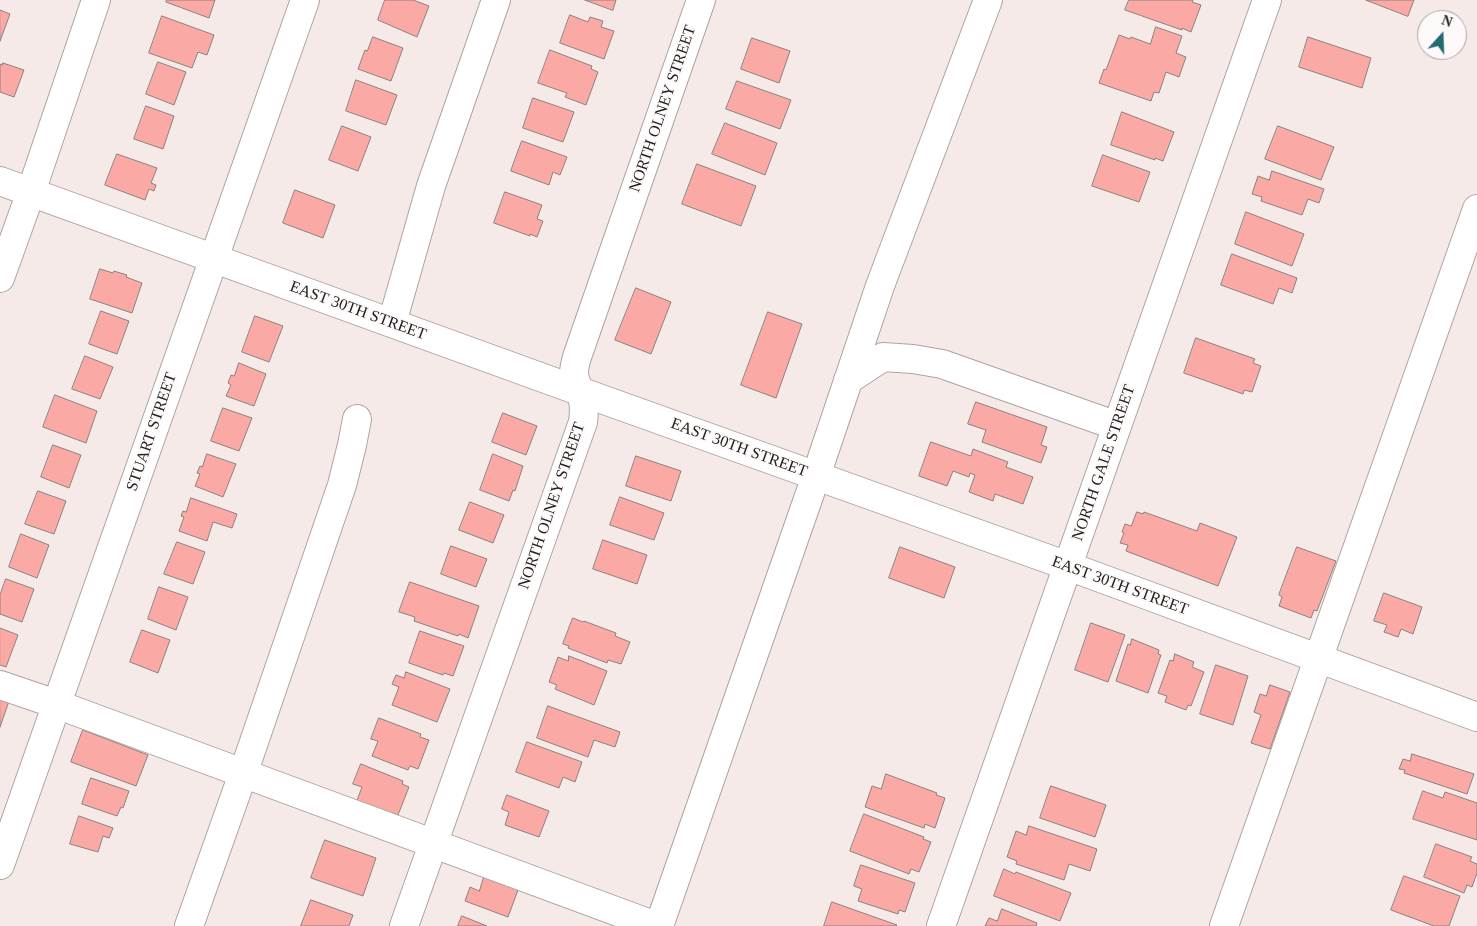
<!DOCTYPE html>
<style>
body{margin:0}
#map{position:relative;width:1477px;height:926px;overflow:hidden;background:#f6eae9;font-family:"Times New Roman",serif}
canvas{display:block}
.north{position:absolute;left:1417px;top:10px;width:50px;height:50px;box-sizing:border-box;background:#fef9f9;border:1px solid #a8a3a3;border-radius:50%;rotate:20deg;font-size:14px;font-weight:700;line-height:20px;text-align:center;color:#262121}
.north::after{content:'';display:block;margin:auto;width:18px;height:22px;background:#216c73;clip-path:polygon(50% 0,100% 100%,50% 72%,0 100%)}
</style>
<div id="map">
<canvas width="1477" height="926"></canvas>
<div class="north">N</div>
</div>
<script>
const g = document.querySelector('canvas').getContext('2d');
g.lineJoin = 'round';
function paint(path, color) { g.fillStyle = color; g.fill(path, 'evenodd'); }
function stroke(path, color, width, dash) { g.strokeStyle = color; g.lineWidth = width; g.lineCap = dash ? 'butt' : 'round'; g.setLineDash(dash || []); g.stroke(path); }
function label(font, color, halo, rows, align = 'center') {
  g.font = font + ' "Times New Roman",serif'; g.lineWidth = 4; g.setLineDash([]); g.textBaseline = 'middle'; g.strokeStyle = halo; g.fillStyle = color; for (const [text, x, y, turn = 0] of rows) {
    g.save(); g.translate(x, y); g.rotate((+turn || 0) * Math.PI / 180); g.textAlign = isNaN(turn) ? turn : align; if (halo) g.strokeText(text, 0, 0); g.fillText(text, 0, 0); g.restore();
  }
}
const building = new Path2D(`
 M 167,0 L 215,0 L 209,18 L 166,2 Z
 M 385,0 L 413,0 L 429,6 L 417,37 L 378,20 Z
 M 585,0 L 616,0 L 613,10 Z
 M 1129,0 L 1193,0 L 1192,2 L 1201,5 L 1191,32 L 1182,28 L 1182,30 L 1125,10 Z
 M 1366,0 L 1414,0 L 1408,16 Z
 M 0,10 L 10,14 L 0,41 Z
 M 570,15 L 588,22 L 590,17 L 603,21 L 601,27 L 614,31 L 604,59 L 560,43 Z
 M 162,16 L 214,35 L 207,55 L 198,52 L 192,68 L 149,53 Z
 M 1156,27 L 1182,36 L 1176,53 L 1186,57 L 1179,77 L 1166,72 L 1159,93 L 1154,92 L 1151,101 L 1099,83 L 1104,69 L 1106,70 L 1119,35 L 1130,39 L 1131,37 L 1150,44 Z
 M 373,37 L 403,48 L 391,81 L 358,69 L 365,50 L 367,51 Z
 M 1308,37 L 1371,58 L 1362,88 L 1299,67 Z
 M 752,38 L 790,51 L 779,83 L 741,69 Z
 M 550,50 L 592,66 L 591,69 L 598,72 L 586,105 L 565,97 L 567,93 L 538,83 Z
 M 158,62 L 186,72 L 174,105 L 146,94 Z
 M 3,63 L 24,70 L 14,97 L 0,92 L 0,64 L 2,65 Z
 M 356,80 L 397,95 L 386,125 L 346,111 Z
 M 737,81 L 791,100 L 780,129 L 726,109 Z
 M 533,98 L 574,112 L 563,142 L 523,128 Z
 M 146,106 L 174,116 L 163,149 L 134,139 Z
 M 1122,112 L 1174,132 L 1163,161 L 1155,158 L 1155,160 L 1111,145 Z
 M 725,123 L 777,143 L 765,175 L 712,154 Z
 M 342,126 L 371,137 L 358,171 L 329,160 Z
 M 1278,126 L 1334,147 L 1321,180 L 1265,159 Z
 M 522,141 L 567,157 L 560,175 L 553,172 L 549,185 L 511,171 Z
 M 117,154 L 157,168 L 151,183 L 156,185 L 154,191 L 149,189 L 145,200 L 105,185 Z
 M 1103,155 L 1150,172 L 1139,202 L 1092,186 Z
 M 697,164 L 756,186 L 741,226 L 682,204 Z
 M 1272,171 L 1324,189 L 1319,203 L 1308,199 L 1302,215 L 1261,201 L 1262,197 L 1252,194 L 1258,176 L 1269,180 Z
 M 295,190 L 335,205 L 323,238 L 283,223 Z
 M 505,192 L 542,205 L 537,219 L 543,221 L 537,237 L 530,234 L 530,236 L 494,223 Z
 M 1246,212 L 1304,234 L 1292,266 L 1235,244 Z
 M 1232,254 L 1297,278 L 1292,293 L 1279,288 L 1273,304 L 1221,285 Z
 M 100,269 L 113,273 L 114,271 L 127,275 L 126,277 L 142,283 L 132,313 L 90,299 Z
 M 636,288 L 671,302 L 651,354 L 615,340 Z
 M 101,311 L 129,321 L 117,354 L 89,344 Z
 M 768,312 L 802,324 L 776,398 L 741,385 Z
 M 255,316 L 283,326 L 269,362 L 242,352 Z
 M 1196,338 L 1255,359 L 1253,363 L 1261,366 L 1252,392 L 1244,390 L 1243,394 L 1184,373 Z
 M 85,356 L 113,367 L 100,399 L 72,389 Z
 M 239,363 L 266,374 L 254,406 L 226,396 L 231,385 L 228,383 L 231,375 L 234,376 Z
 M 55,395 L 97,411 L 86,443 L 43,427 Z
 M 976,402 L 1047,427 L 1041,445 L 1047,447 L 1041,463 L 982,442 L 986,430 L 968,424 Z
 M 223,408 L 252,418 L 239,451 L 211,441 Z
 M 503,413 L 537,426 L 526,455 L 492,442 Z
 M 931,442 L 971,456 L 973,449 L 1008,462 L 1006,467 L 1033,477 L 1023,504 L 995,494 L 993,501 L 969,492 L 975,475 L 970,473 L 969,477 L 953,471 L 947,486 L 919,476 Z
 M 53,445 L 81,455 L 69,488 L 41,477 Z
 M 207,454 L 236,464 L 223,497 L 195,486 L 200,474 L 197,473 L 200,466 L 202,467 Z
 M 493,454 L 523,466 L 515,491 L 513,490 L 509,501 L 480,490 Z
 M 636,456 L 681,471 L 671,501 L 626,486 Z
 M 38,491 L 66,501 L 54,534 L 25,524 Z
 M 620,497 L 664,513 L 654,540 L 610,525 Z
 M 191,498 L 237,514 L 232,528 L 213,522 L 207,541 L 179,531 L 184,517 L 181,516 L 183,511 L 186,512 Z
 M 470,502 L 504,515 L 493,543 L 459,530 Z
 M 1137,512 L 1143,514 L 1144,512 L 1197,531 L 1200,523 L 1237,537 L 1218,586 L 1126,551 L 1128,545 L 1120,543 L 1124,533 L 1122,532 L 1125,524 L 1131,526 Z
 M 21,534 L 49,545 L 37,578 L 9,567 Z
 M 603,540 L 647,555 L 637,584 L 593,569 Z
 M 177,542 L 205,552 L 193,584 L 164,574 Z
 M 451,546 L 487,559 L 476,587 L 441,574 Z
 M 900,547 L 955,567 L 944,598 L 889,578 Z
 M 1297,547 L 1336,561 L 1317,611 L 1314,610 L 1311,618 L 1279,606 L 1282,597 L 1279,595 Z
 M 6,579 L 34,589 L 22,622 L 0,614 L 0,595 Z
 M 410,582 L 479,606 L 468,638 L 459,634 L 458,636 L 414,621 L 415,617 L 399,612 Z
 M 159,587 L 188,597 L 176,630 L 148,619 Z
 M 1384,593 L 1422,607 L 1413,634 L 1401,629 L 1398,637 L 1384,632 L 1387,625 L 1374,621 Z
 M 573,618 L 583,622 L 584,621 L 616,633 L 615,636 L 630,642 L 621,664 L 608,660 L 607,663 L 568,648 L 569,646 L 563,644 Z
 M 1091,623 L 1125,635 L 1108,682 L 1075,670 Z
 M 0,628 L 18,635 L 6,667 L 0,665 Z
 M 142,630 L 170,640 L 158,673 L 130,662 Z
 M 420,631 L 464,646 L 453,676 L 444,673 L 443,675 L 409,663 Z
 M 1132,639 L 1159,650 L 1158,654 L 1161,655 L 1148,693 L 1116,681 L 1128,644 L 1130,645 Z
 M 1175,654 L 1194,662 L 1192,667 L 1204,672 L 1191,706 L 1188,705 L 1186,710 L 1165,702 L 1167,696 L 1158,693 L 1170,660 L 1173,661 Z
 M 569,656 L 607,671 L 594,705 L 555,689 L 557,685 L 549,682 L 558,657 L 568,661 Z
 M 1216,665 L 1248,676 L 1233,725 L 1200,714 Z
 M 406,672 L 450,689 L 437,722 L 392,705 L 399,687 L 392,684 L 396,675 L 404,678 Z
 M 1270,685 L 1290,692 L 1270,749 L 1251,743 L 1261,715 L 1254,712 L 1260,694 L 1266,696 Z
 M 0,698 L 9,701 L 0,727 Z
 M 548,706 L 620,732 L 615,747 L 594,740 L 588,757 L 537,738 Z
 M 379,718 L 421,734 L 420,737 L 429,740 L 418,769 L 410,766 L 408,770 L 372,756 L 378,741 L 371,739 Z
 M 83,730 L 148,755 L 136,786 L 71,762 Z
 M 527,742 L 582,762 L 575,782 L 563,777 L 559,788 L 516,772 Z
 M 1412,754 L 1474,774 L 1467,794 L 1404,773 L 1405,770 L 1399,769 L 1403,759 L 1410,761 Z
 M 361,764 L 403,781 L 402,784 L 409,787 L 398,815 L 392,813 L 391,816 L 356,803 L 362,787 L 353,784 Z
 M 886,774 L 937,793 L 936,795 L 945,798 L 935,828 L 925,824 L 924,828 L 865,807 L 872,786 L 881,789 Z
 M 91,778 L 129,791 L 123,808 L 121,807 L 117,816 L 82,804 Z
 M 1051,786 L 1106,805 L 1095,837 L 1040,818 Z
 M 1423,791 L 1443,798 L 1445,792 L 1477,803 L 1477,840 L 1413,819 Z
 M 507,795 L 549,811 L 539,837 L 505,825 L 509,812 L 502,809 Z
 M 864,814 L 924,837 L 923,839 L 931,842 L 919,872 L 911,869 L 909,874 L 850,851 Z
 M 79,816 L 113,828 L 109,838 L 103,836 L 98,852 L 70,844 Z
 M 1029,826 L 1097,849 L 1090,871 L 1069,864 L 1064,880 L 1016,864 L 1017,861 L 1007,857 L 1016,831 L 1026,835 Z
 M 325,840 L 376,858 L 363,896 L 311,878 Z
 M 1436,844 L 1472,857 L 1470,861 L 1477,864 L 1477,873 L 1472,887 L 1467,885 L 1464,893 L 1424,877 Z
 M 861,865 L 915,883 L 905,912 L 899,910 L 898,914 L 858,901 L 862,889 L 854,886 Z
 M 1004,869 L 1015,874 L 1016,872 L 1071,893 L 1060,921 L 994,896 Z
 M 1404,876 L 1460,896 L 1449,926 L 1434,926 L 1391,910 Z
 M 484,877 L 518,890 L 508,917 L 465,901 L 470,887 L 479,891 Z
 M 311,900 L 353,915 L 349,926 L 301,926 Z
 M 832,902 L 897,925 L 896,926 L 824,926 Z
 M 1002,909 L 1037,923 L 1036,926 L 985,926 L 989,918 L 997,921 Z
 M 462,916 L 487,926 L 458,926 Z`);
paint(building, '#fba9a4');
stroke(building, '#8c8180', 1);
const minor = new Path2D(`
 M 0,278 L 31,192 L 96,0
 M 392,323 L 431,186 L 496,0
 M 848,380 L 883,357 L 913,359 L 942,364 L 1117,426
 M 0,685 L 56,704 L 656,926
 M 0,865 L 305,0
 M 189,926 L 243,774 L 342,485 L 352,445 L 357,419
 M 404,926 L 583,422 C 584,414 585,405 582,397 C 575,378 571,378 577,357 L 701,0
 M 659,926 L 816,476 L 880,286 L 988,0
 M 941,926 L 1267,0
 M 1224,926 L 1477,209`);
const major = new Path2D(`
 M 0,181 L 579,391 L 1068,566 L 1477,717`);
stroke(minor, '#afa3a2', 30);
stroke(major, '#afa3a2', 30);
stroke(minor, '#fff', 28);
stroke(major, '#fff', 28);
label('16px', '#262121', '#fef9f9', [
 ["NORTH OLNEY STREET",663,109,-71],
 ["EAST 30TH STREET",358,311,20],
 ["STUART STREET",152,432,-71],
 ["EAST 30TH STREET",739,448,20],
 ["NORTH GALE STREET",1104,463,-71],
 ["NORTH OLNEY STREET",552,506,-71],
 ["EAST 30TH STREET",1120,586,20]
]);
</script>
